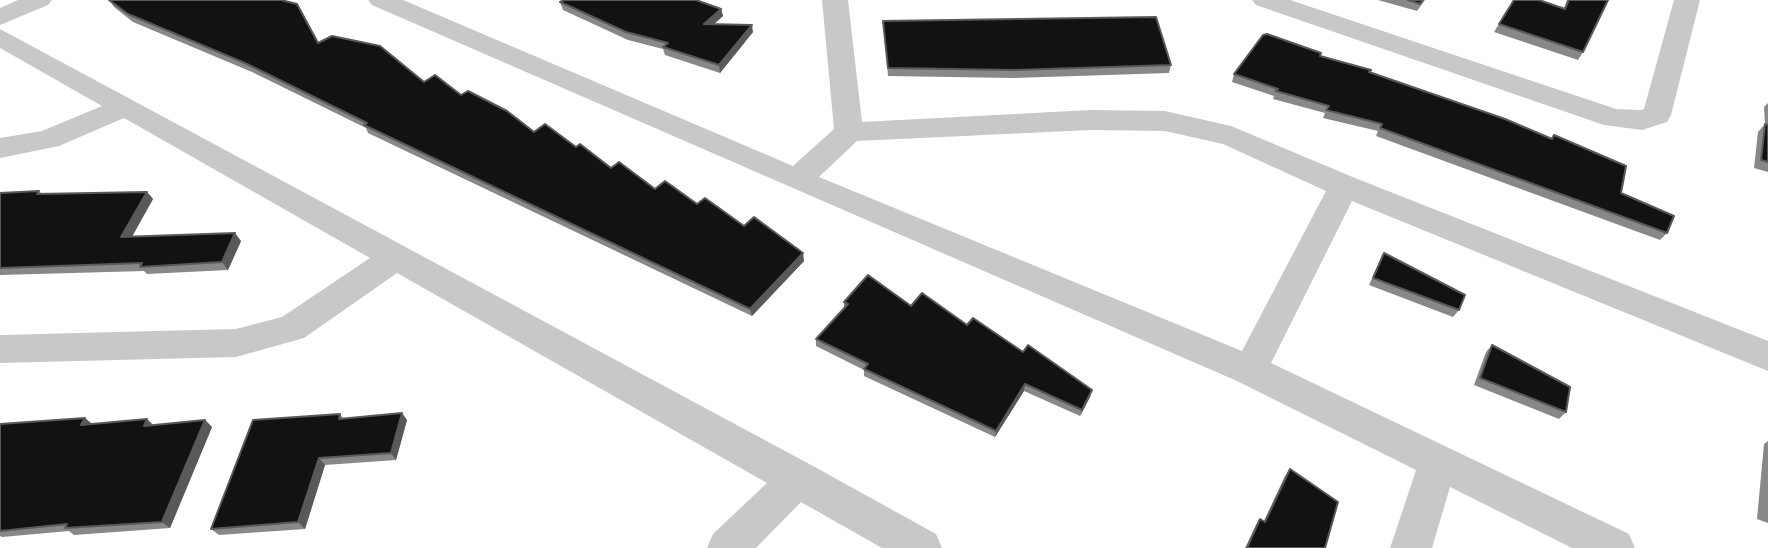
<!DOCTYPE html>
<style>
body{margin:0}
canvas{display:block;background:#fff}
</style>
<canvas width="1768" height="548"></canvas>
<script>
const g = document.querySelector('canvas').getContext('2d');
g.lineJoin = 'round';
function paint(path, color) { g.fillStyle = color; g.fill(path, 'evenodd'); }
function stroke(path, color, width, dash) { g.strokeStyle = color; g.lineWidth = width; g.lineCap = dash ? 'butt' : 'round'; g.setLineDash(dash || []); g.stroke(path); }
paint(new Path2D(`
 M 18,0 L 52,0 L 48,5 L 0,25 L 0,8 Z
 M 368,0 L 403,0 L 793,166 L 834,129 L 822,0 L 848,0 L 862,122 L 1091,110 L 1165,111 L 1231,126 L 1355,178 L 1768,341 L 1768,371 L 1352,201 L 1271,363 L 1629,534 L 1635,548 L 1572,548 L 1450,487 L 1432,548 L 1390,548 L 1416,470 L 1237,381 L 372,5 ZM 1091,130 L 1165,131 L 1223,144 L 1326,191 L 1242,351 L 819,177 L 857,141 Z
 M 1252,0 L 1290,0 L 1616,109 L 1641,110 L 1644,109 L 1674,0 L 1700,0 L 1671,115 L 1667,122 L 1642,130 L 1604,125 L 1256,5 Z
 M 0,29 L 813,466 L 936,534 L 942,548 L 882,548 L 801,502 L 756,548 L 707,548 L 713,534 L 767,483 L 397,273 L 304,338 L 236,357 L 0,363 L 0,335 L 236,329 L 282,317 L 370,258 L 124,118 L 59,146 L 0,158 L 0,138 L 42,131 L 102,106 L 0,48 Z`), '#c8c8c8');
paint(new Path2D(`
 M 109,0 L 318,43 L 461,95 L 534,132 L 576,147 L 611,168 L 655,189 L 697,204 L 744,226 L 804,261 L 752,316 L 368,133 L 366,128 L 252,72 L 133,22 L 114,7 Z
 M 1378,0 L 1425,0 L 1417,11 Z
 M 1514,0 L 1564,8 L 1567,0 L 1608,0 L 1583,52 L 1578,60 L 1494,32 Z
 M 560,2 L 721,9 L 723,16 L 714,24 L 753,32 L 720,73 L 665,55 L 663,49 L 628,40 L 563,10 Z
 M 883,21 L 1171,65 L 1169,73 L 1014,78 L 888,76 Z
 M 1320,56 L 1370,72 L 1551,139 L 1554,135 L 1667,233 L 1660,240 L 1376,136 L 1378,131 L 1323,118 L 1325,113 L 1273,99 L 1274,96 L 1232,82 L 1234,74 Z
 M 1768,103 L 1768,172 L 1754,168 L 1758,132 L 1765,124 L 1764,107 Z
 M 39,191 L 42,194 L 147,192 L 153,199 L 132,236 L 241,241 L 228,270 L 147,274 L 144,271 L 0,275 L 0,193 Z
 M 1384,253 L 1459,310 L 1453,317 L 1369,285 Z
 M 844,302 L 911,306 L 1023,352 L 1092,390 L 1090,397 L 1080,416 L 1024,391 L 995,437 L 864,376 L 864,370 L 816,346 L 816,339 L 844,308 Z
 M 1492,345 L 1566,412 L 1559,419 L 1474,385 L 1486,352 Z
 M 340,414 L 343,418 L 407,420 L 396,460 L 325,465 L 305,529 L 219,535 L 211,529 Z
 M 85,418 L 92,424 L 147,419 L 153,425 L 205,420 L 212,427 L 170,528 L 74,535 L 69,531 L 2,537 L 0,536 L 0,424 Z
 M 1768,441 L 1768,523 L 1757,519 L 1764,444 Z
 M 1290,469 L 1325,548 L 1245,548 L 1256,525 L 1260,519 L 1264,521 L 1285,476 Z`), '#888');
paint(new Path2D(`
 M 721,9 L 723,16 L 705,32 L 704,24 Z
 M 752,25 L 753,32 L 720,73 L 719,65 Z
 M 147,192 L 153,199 L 128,244 L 121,237 Z
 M 235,233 L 241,241 L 228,270 L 222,262 Z
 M 803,253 L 804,261 L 752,316 L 750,309 Z
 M 1025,384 L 1024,391 L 995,437 L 996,431 Z
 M 1092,390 L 1090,397 L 1080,416 L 1082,410 Z
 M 402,413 L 407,420 L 396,460 L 391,453 Z
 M 85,418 L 93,425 L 81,425 Z
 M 147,419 L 154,426 L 144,426 Z
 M 205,420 L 212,427 L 170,528 L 162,522 Z
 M 319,458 L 325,465 L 305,529 L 298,522 Z`), '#595959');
const building = new Path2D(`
 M 109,0 L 281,0 L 297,4 L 318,43 L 332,36 L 380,46 L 424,82 L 435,75 L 461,95 L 468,91 L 507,111 L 534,132 L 545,124 L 576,147 L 580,144 L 611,168 L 619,162 L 655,189 L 665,181 L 697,204 L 705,198 L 744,226 L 754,217 L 803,253 L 750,309 L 364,125 L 367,123 L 247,64 L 128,14 Z
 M 564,0 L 696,0 L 721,9 L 704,24 L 752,25 L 719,65 L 663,47 L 668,43 L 626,32 L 560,2 Z
 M 1408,0 L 1423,0 L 1420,4 Z
 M 1514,0 L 1539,0 L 1565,9 L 1569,0 L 1608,0 L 1583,52 L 1499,24 Z
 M 1156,17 L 1171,65 L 1015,70 L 888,68 L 883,21 Z
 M 1267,34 L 1321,53 L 1320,56 L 1371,70 L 1369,72 L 1505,119 L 1552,139 L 1554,135 L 1626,166 L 1621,193 L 1674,216 L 1667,233 L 1380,128 L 1382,124 L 1326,110 L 1329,106 L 1276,91 L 1278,89 L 1234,74 L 1263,35 Z
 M 1765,124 L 1768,125 L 1768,162 L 1761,160 Z
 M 39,191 L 37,194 L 147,192 L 121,237 L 235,233 L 222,262 L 140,267 L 142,263 L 0,268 L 0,193 Z
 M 1384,253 L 1465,295 L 1459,310 L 1373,278 Z
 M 868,275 L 911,306 L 922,293 L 967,325 L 973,318 L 1023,352 L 1028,345 L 1092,390 L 1082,410 L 1025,384 L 996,431 L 864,369 L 868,364 L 816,339 L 848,304 L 844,302 Z
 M 1492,345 L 1570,387 L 1566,412 L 1480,378 Z
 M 402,413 L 391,453 L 319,458 L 298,522 L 211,529 L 253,420 L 340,414 L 339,419 Z
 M 85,418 L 81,425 L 147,419 L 144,426 L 205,420 L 162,522 L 65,528 L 67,524 L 0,531 L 0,424 Z
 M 1290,469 L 1338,502 L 1325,548 L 1247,548 L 1260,519 L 1265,522 Z`);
paint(building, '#121212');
stroke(building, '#595959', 2);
</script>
